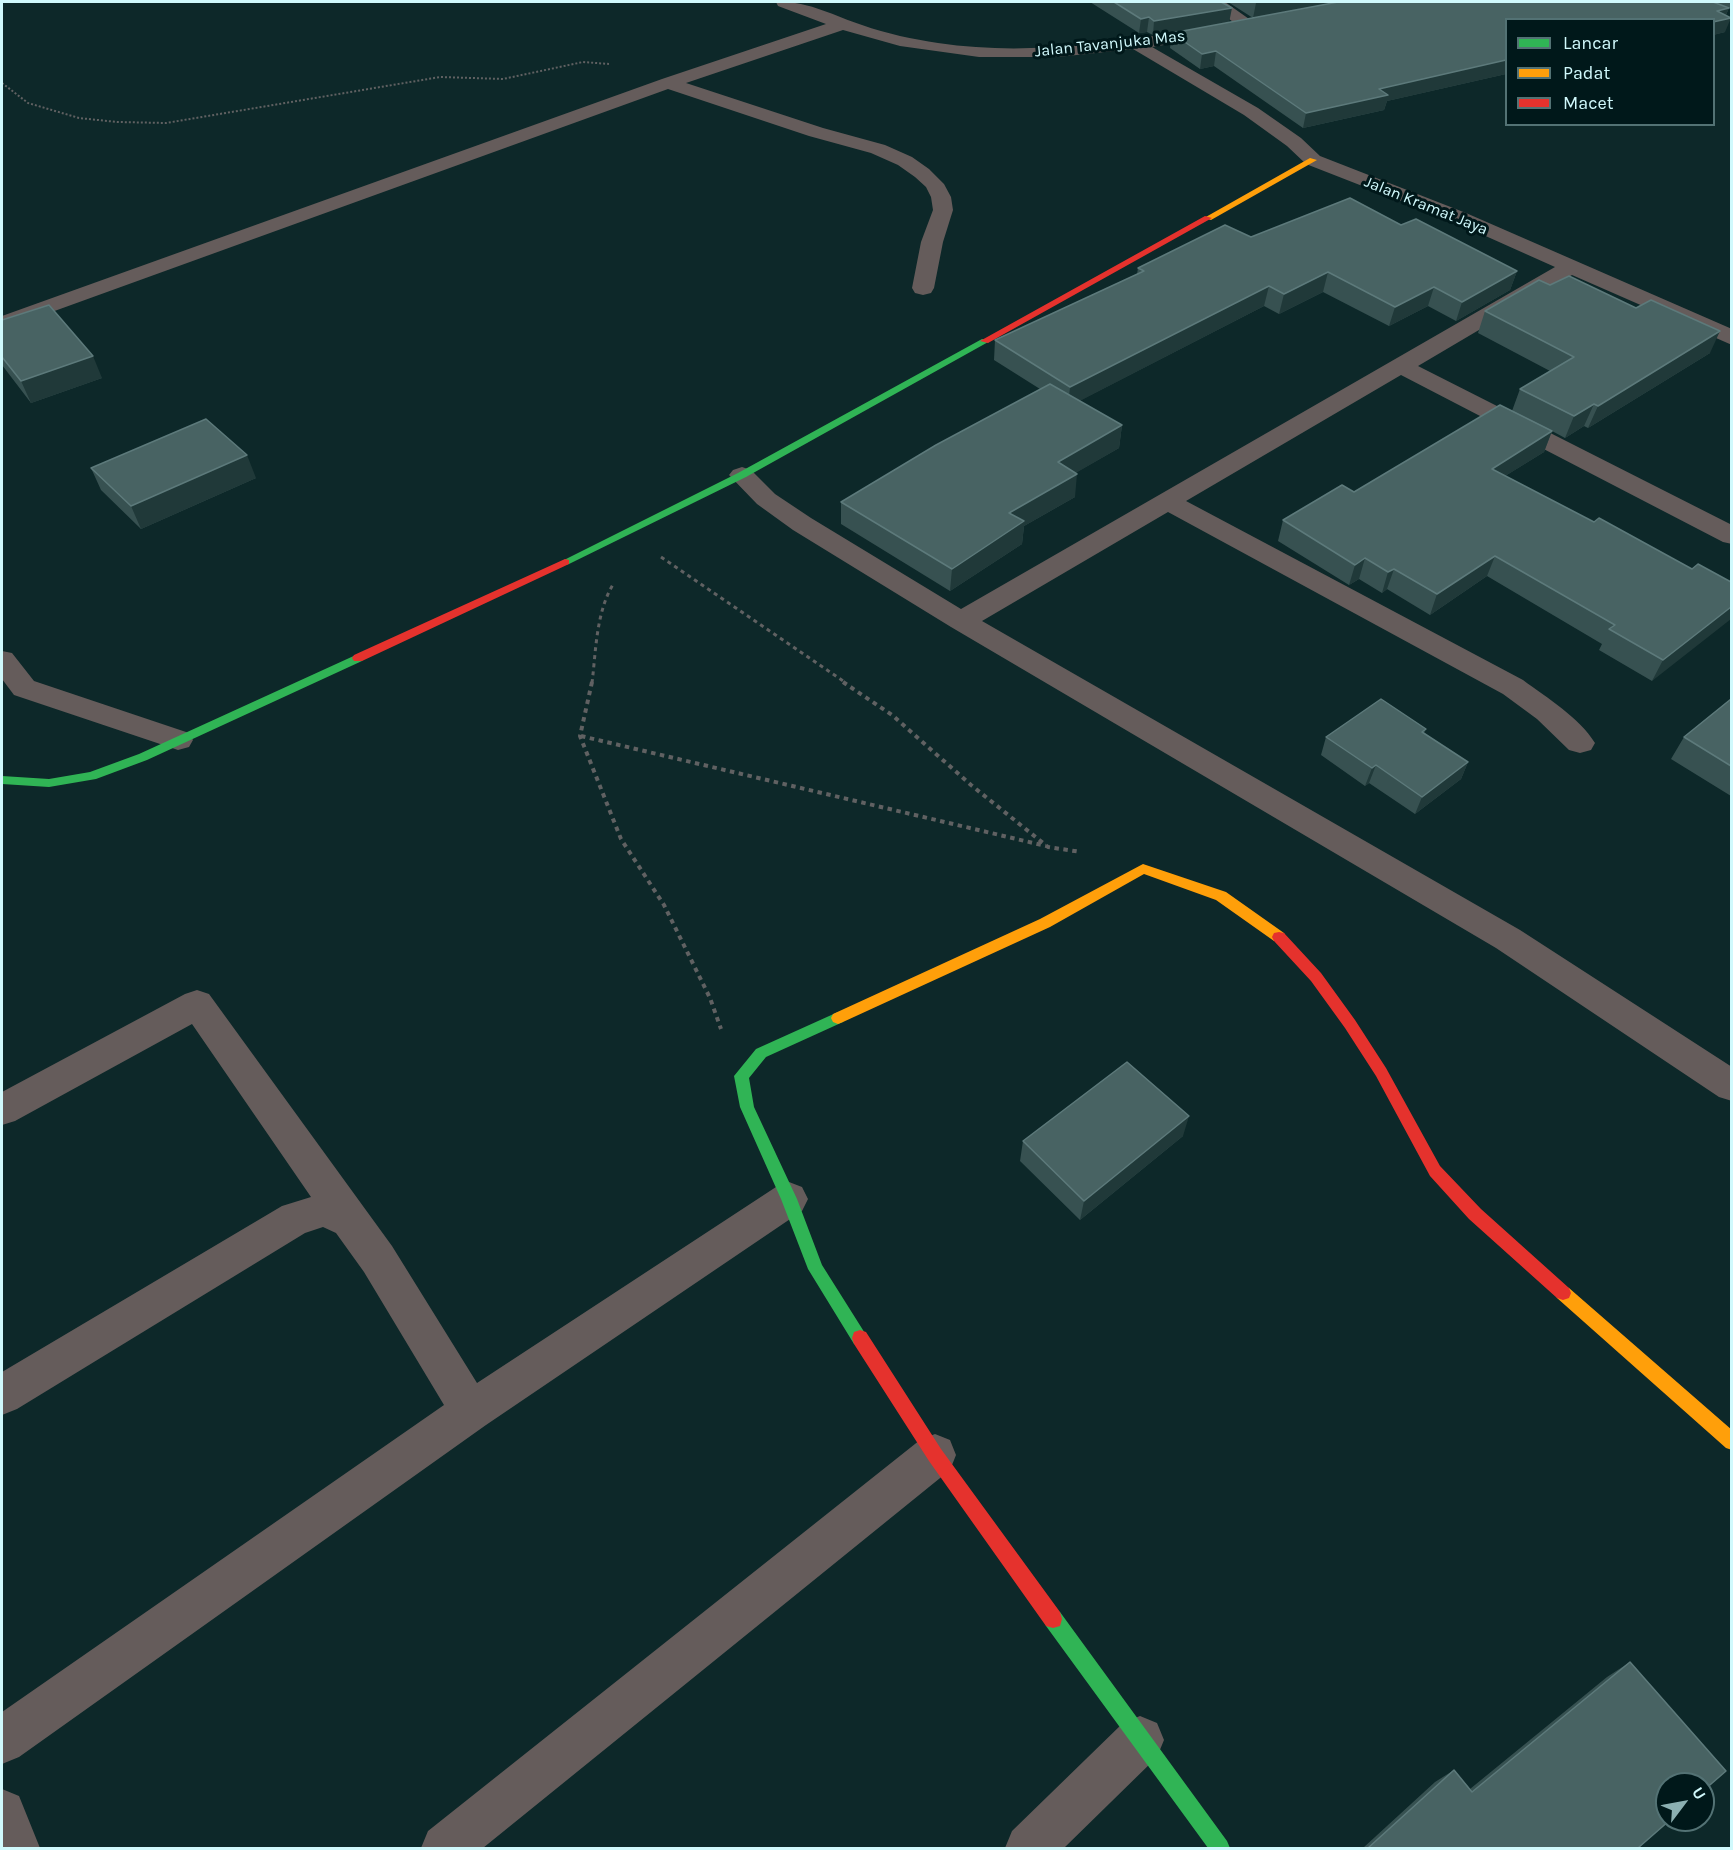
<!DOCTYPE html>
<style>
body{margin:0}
#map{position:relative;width:1733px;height:1850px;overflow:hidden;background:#0d2829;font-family:Karla,sans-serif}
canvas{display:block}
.frame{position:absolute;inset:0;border:3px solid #d0f9fc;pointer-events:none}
.legend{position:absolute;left:1505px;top:18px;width:210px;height:108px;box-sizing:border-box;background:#00181a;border:2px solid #537274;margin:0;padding:8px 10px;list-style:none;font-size:18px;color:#d0f9fc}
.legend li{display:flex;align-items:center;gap:12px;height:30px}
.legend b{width:30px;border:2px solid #537274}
.north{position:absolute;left:1655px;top:1772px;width:60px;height:60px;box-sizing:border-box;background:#00181a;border:2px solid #537274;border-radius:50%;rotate:58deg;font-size:16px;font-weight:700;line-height:24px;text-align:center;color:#d0f9fc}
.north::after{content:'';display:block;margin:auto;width:21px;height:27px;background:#8cb0b2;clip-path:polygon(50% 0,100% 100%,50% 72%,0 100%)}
</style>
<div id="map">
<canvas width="1733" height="1850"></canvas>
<div class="frame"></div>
<ul class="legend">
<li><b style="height:8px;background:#30b455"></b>Lancar</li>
<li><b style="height:8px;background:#ff9f0a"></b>Padat</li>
<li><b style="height:8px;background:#e5322d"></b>Macet</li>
</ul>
<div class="north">U</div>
</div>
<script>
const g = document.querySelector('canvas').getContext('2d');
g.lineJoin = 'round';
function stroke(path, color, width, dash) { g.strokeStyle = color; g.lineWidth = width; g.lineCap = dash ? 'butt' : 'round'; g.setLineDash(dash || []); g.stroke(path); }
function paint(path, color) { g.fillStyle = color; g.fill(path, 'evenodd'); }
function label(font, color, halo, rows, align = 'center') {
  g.font = font + ' Karla,sans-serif'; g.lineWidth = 6; g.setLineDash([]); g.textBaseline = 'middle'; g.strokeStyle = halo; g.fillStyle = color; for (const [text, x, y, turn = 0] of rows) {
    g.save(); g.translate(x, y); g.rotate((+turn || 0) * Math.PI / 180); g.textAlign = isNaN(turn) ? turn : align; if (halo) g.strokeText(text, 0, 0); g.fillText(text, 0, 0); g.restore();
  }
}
stroke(new Path2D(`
 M 2,83 L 28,103 L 79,118 L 117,122 L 166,123 L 440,77 L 503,79 L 583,62 L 609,64`), '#606162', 2, [2, 2]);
stroke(new Path2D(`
 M 661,557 L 846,683
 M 592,683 C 596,651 596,611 614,583`), '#606162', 3, [4, 4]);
stroke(new Path2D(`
 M 592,682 L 580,736 L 621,839 L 664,905 L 710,998 L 721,1029
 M 843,682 L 892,715 L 971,785 L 1048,847 L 1081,852
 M 581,736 L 1046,846`), '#606162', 4, [4.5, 4.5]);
paint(new Path2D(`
 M 776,2 C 806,0 834,16 862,25 C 887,34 913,39 938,43 C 1031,57 1125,41 1216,26 L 1222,27 L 1225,31 L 1222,35 L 1152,47 L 1258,108 L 1301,138 L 1320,156 L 1466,213 L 1732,329 L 1732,345 L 1572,275 L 1418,366 L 1732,525 L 1732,544 L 1723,542 L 1401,375 L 1186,501 L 1523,680 C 1547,698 1579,717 1595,743 L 1591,750 L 1580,753 L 1569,750 L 1537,719 L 1503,694 L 1168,512 L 982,621 L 1520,930 L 1732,1067 L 1732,1101 L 1719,1097 L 1496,948 L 951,627 L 793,530 L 757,504 L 729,475 L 733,470 L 742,467 L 751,470 L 775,494 L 811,518 L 961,609 L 1555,267 L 1452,221 L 1306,164 L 1287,146 L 1244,115 L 1133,49 L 1058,57 L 979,57 L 900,46 L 843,30 L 686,83 L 823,128 L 885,145 L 912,157 L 929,169 L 944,184 L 951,197 L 953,210 L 943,242 L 934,288 L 931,293 L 923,295 L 915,293 L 912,288 L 921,242 L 933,210 L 931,197 L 926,187 L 915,177 L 898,165 L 871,153 L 809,136 L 668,89 L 2,330 L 2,316 L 662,79 L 826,24 L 778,6 Z
 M 1206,2 L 1225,2 L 1259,26 L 1256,30 L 1244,30 Z
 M 2,651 L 12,653 L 34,681 L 189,733 L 193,740 L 189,747 L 178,750 L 14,695 L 2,679 Z
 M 197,990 L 209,994 L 392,1246 L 477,1383 L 776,1187 L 789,1182 L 802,1187 L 808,1199 L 802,1211 L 486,1425 L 19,1757 L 2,1764 L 2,1712 L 444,1405 L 364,1272 L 336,1233 L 323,1227 L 305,1233 L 17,1409 L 2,1415 L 2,1372 L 282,1206 L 311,1197 L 192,1024 L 15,1121 L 2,1125 L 2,1092 L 185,994 Z
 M 935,1434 L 950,1440 L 956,1455 L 950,1470 L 483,1848 L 421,1848 L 428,1831 L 920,1440 Z
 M 1140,1716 L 1157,1723 L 1164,1740 L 1157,1757 L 1064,1848 L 1005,1848 L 1012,1831 L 1123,1723 Z
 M 2,1789 L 19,1796 L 40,1848 L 2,1848 Z`), '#655c5b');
paint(new Path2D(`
 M 982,339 L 990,341 L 746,477 L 569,564 L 565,565 L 560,562 L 738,473 Z
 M 358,654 L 362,655 L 364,658 L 362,661 L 147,760 L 96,779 L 49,787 L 2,784 L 2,776 L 49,779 L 90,772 L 139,754 Z
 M 838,1012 L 843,1014 L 845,1018 L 843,1022 L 766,1057 L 749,1078 L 754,1107 L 797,1199 L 822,1265 L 868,1338 L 866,1344 L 860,1346 L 854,1344 L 808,1269 L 781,1199 L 740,1107 L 734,1076 L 756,1049 Z
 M 1053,1610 L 1060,1612 L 1227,1841 L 1230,1848 L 1208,1848 L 1046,1626 L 1044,1619 L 1046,1612 Z`), '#30b455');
paint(new Path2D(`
 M 1310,158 L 1317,160 L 1211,220 L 1204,218 Z
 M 1143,864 L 1226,892 L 1284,933 L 1286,937 L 1284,941 L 1274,941 L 1216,900 L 1144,874 L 1050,927 L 843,1022 L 838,1024 L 833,1022 L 831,1018 L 833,1014 L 1040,919 Z
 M 1563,1286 L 1569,1288 L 1732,1430 L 1732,1450 L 1726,1448 L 1557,1298 L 1555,1293 L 1557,1288 Z`), '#ff9f0a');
paint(new Path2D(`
 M 1205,216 L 1212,218 L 988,343 L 980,341 Z
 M 565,559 L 569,560 L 569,564 L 362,661 L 354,661 L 352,658 L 354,655 Z
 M 1279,932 L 1284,933 L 1321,973 L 1355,1020 L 1386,1068 L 1440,1166 L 1481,1209 L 1569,1288 L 1571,1293 L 1569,1298 L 1563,1300 L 1557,1298 L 1469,1219 L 1430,1176 L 1376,1076 L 1345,1028 L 1311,981 L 1274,941 L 1272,937 L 1274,933 Z
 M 860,1330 L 866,1332 L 941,1449 L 1060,1612 L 1062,1619 L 1060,1626 L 1053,1628 L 1046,1626 L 929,1461 L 854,1344 L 852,1338 L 854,1332 Z`), '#e5322d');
paint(new Path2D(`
 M 1090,2 L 1221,2 L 1229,22 L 1253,18 L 1228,2 L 1731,2 L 1731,9 L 1729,8 L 1726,15 L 1725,32 L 1713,35 L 1713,20 L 1506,20 L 1506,74 L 1387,101 L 1384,110 L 1303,128 L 1214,66 L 1200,69 L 1170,48 L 1172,33 L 1203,27 L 1153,35 L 1147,32 L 1139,33 Z
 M 1401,225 L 1517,271 L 1510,290 L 1456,321 L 1428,306 L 1389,326 L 1323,292 L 1279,314 L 1264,306 L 1079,401 L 1122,425 L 1119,448 L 1075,473 L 1075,497 L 1024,526 L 1022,544 L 950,591 L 841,524 L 841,502 L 1040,389 L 994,360 L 995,340 L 1137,274 L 1138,268 L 1251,237 Z
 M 1550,285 L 1710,353 L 1588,428 L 1584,426 L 1565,438 L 1552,431 L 1544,452 L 1505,476 L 1594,522 L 1692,569 L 1731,582 L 1652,681 L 1599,650 L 1602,644 L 1487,576 L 1430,615 L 1387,589 L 1382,593 L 1359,579 L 1349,585 L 1278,541 L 1283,520 L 1354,492 L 1512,411 L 1520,389 L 1550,371 L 1478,333 L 1485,311 Z
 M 2,320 L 102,378 L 31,403 L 2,365 Z
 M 91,468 L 256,478 L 141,529 L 101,490 Z
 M 1731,699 L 1731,796 L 1671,759 L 1684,737 Z
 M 1426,729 L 1424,733 L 1468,762 L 1461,779 L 1415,814 L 1369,783 L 1365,786 L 1321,755 L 1326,737 Z
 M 1183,1136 L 1080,1220 L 1020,1161 L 1023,1141 Z
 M 1630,1662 L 1638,1848 L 1363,1848 L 1435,1782 L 1454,1770 L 1470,1789 L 1607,1677 Z`), '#375151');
paint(new Path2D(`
 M 1265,2 L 1337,2 L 1253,18 L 1256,3 Z
 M 1232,8 L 1229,23 L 1153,35 L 1154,21 Z
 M 1729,8 L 1724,19 L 1731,18 L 1725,32 L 1713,35 L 1713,20 L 1717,11 Z
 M 1149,17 L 1147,32 L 1139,33 L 1141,19 Z
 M 1216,51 L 1214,66 L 1200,69 L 1202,54 Z
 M 1506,60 L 1506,74 L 1387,101 L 1384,110 L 1303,128 L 1306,113 L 1379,89 Z
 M 1517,271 L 1510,290 L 1456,321 L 1462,302 Z
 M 1328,272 L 1323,292 L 1279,314 L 1284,294 Z
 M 1269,286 L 1264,306 L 1068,407 L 1070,387 Z
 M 1434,287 L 1428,306 L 1389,326 L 1395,307 Z
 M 1720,331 L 1710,353 L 1588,428 L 1598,406 Z
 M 93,356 L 102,378 L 31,403 L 21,381 Z
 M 1594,404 L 1584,426 L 1565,438 L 1574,416 Z
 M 1122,425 L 1119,448 L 1055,485 L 1058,462 Z
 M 1552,431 L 1544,452 L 1484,489 L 1492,469 Z
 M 247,455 L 256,478 L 141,529 L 131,506 Z
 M 1077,474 L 1075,497 L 1024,526 L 1022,544 L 950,591 L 952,569 L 1009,513 Z
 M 1495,556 L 1487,576 L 1430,615 L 1437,594 Z
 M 1365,558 L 1359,579 L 1349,585 L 1355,565 Z
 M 1394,569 L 1387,589 L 1382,593 L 1388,572 Z
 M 1731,607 L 1731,619 L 1652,681 L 1663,660 Z
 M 1468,762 L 1461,779 L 1415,814 L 1422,797 Z
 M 1376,765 L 1369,783 L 1365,786 L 1372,768 Z
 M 1189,1116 L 1183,1136 L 1080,1220 L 1084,1201 Z`), '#203939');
const building = new Path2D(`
 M 1114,2 L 1221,2 L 1232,8 L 1154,21 L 1149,17 L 1141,19 Z
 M 1338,2 L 1713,2 L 1729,8 L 1717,11 L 1731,18 L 1713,22 L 1713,20 L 1506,20 L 1506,60 L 1379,89 L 1388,95 L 1306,113 L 1216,51 L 1202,54 L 1172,33 Z
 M 1350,198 L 1401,225 L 1416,219 L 1517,271 L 1462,302 L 1434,287 L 1395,307 L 1328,272 L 1284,294 L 1269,286 L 1070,387 L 995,340 L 1144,271 L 1138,268 L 1225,225 L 1251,237 Z
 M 1569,276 L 1636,308 L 1651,300 L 1720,331 L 1598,406 L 1594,404 L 1574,416 L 1520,389 L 1574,357 L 1485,311 L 1539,280 L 1550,285 Z
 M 49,305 L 93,356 L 21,381 L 2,357 L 2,320 Z
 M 1050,384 L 1122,425 L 1058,462 L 1077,474 L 1009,513 L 1024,521 L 952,569 L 841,502 L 936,445 Z
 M 1500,405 L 1552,431 L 1492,469 L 1594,522 L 1599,518 L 1692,569 L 1698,564 L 1731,582 L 1731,607 L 1663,660 L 1609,629 L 1615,625 L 1495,556 L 1437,594 L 1394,569 L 1388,572 L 1365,558 L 1355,565 L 1283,520 L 1342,485 L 1354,492 Z
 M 206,419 L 247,455 L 131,506 L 91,468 Z
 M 1381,699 L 1426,729 L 1422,732 L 1468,762 L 1422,797 L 1376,765 L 1372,768 L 1326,737 Z
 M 1731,699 L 1731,766 L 1684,737 Z
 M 1127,1062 L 1189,1116 L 1084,1201 L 1023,1141 Z
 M 1630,1662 L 1726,1771 L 1703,1791 L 1703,1784 L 1667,1784 L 1667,1820 L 1670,1820 L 1638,1848 L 1368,1848 L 1454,1770 L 1472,1792 Z`);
paint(building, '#486363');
stroke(building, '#5d7a7b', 1.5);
label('16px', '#d0f9fc', '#00181a', [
 ["Jalan Tavanjuka Mas",1110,44,-6],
 ["Jalan Kramat Jaya",1426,206,22]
]);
</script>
